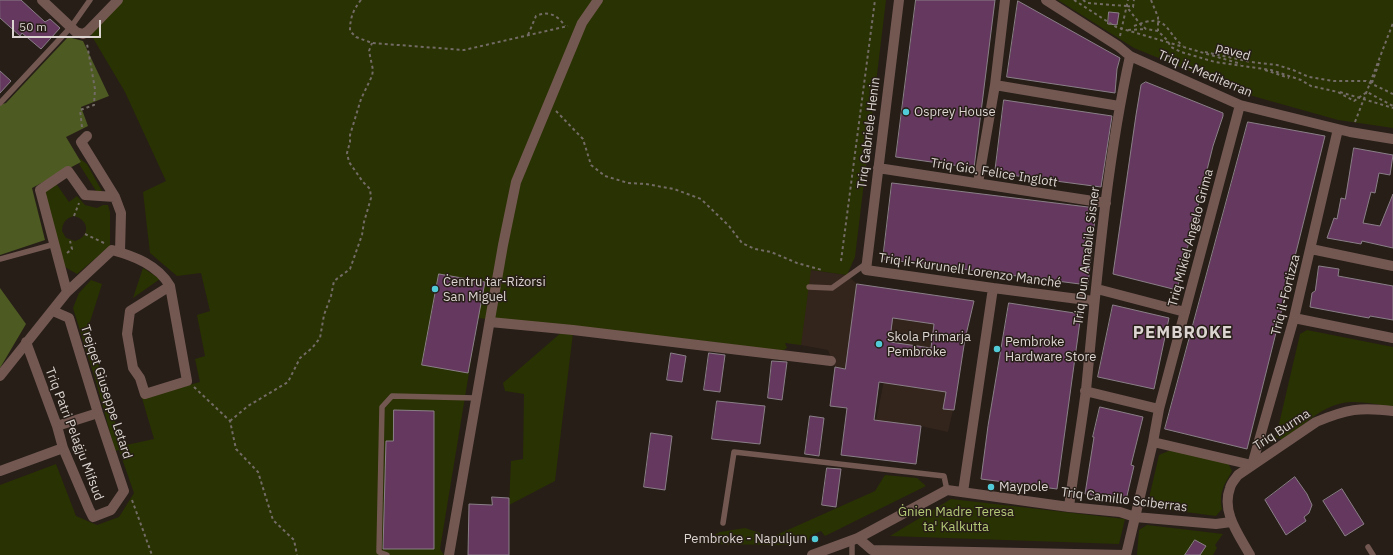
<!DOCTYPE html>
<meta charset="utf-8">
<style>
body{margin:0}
#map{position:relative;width:1393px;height:555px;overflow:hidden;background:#271e18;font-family:"IBM Plex Sans",sans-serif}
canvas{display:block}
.scale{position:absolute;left:12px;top:20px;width:89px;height:18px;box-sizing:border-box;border:2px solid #dbd4d0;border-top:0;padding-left:5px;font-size:12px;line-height:14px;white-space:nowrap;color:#dbd4d0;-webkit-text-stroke:3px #271e18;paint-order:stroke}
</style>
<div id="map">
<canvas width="1393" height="555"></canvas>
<div class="scale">50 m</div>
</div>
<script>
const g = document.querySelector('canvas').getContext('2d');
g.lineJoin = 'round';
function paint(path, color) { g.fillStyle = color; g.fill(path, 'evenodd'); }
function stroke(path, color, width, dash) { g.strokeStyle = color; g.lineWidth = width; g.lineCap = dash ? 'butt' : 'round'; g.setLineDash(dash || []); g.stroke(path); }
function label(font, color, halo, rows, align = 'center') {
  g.font = font + ' "IBM Plex Sans",sans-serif'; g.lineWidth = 3; g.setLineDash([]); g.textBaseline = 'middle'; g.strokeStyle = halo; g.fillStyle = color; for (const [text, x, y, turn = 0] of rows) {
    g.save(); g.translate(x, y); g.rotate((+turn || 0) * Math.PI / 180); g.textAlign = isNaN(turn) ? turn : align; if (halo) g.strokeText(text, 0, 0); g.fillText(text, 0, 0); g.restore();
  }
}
paint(new Path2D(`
 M 717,257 L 847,275 L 857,284 L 974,301 L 965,339 L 954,409 L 953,410 L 948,432 L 921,426 L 876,421 L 885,376 L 835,367 L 828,350 L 801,345 L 708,332 Z`), '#34251c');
paint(new Path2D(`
 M 120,0 L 886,0 L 855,257 L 847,275 L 811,270 L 801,345 L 785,343 L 787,348 L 782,351 L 703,341 L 478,318 L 440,549 L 444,555 L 0,555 L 0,485 L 56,464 L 76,516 L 97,525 L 119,517 L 134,493 L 119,450 L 115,451 L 97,385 L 73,308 L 79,293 L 91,280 L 102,284 L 88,328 L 122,446 L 154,439 L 142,398 L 200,382 L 195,359 L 205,356 L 197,315 L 210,311 L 201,273 L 177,276 L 150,253 L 143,192 L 166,181 L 125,92 L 90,33 Z
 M 1058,0 L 1393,0 L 1393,128 L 1338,120 L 1249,95 L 1134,48 Z
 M 79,158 L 87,164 L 103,193 L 98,194 L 79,164 L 81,162 Z
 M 55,182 L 69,202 L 77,196 L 85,205 L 97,208 L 103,205 L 108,205 L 110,212 L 110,246 L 77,274 L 63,266 L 44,191 ZM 74,216 C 90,220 90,237 75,241 L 66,238 L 62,231 C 62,223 66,218 74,216 Z
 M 143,268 L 160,279 L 133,298 Z
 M 1307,330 L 1393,347 L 1393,407 C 1380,405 1366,402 1353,402 C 1325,402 1304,425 1283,440 L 1276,437 L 1300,334 Z
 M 563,331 L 573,333 L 555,481 L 509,505 L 511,461 L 523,459 L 524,394 L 505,391 L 503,383 Z
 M 1171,450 L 1228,463 L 1232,471 C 1224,486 1219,491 1222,509 L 1216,516 L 1155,508 L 1149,498 L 1159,455 Z
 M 885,475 L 917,478 L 926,486 L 825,536 L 821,531 L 810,536 L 809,540 L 790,545 L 696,544 L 720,532 L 745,528 L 772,537 L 875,491 Z
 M 951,499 L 1125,519 L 1119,544 L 890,536 Z
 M 1147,525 L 1223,534 L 1215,545 L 1217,548 L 1213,555 L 1137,555 L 1139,530 Z`), '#293202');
paint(new Path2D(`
 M 68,37 L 83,41 L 109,96 L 81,107 L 88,126 L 66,137 L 81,162 L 32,188 L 45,240 L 0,255 L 0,105 L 6,103 Z
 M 0,288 L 26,324 L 0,368 Z`), '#4d5a22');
const building = new Path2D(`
 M 0,0 L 21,0 L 45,22 L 50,19 L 60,28 L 41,49 L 22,33 L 20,36 L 0,18 Z
 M 916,0 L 995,0 L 974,168 L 896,157 Z
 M 1018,1 L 1120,58 L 1117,69 L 1115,93 L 1007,77 Z
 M 1109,12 L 1119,13 L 1117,25 L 1108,24 Z
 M 0,71 L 11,81 L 0,93 Z
 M 1146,82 L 1223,113 L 1223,116 L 1213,146 L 1177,290 L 1113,274 L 1136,115 L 1141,85 Z
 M 1004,100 L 1112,116 L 1101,187 L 995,173 Z
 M 1248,122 L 1325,136 L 1247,449 L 1165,429 Z
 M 1354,148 L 1393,155 L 1390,175 L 1379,173 L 1375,193 L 1371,192 L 1363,223 L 1380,226 L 1393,194 L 1393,248 L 1362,241 L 1361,244 L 1327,238 L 1334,218 L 1337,219 L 1341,198 L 1345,199 Z
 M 892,183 L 1096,208 L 1088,285 L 883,259 Z
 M 1319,266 L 1339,269 L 1338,276 L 1393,286 L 1393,320 L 1370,316 L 1369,318 L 1358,316 L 1310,307 L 1312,293 L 1315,291 Z
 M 439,274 L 485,282 L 468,373 L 422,365 Z
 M 857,284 L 974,301 L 965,339 L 954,410 L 943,409 L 946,392 L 879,382 L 874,420 L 921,426 L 916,464 L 841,455 L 847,408 L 830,406 L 835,367 L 845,369 ZM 893,318 L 934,324 L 931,348 L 890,342 Z
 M 1009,303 L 1081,314 L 1057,489 L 981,479 L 988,426 Z
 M 1113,305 L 1169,318 L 1154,389 L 1098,377 Z
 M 671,353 L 686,356 L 682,382 L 667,380 Z
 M 709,353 L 725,355 L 720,392 L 704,390 Z
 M 772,361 L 787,362 L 782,400 L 768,398 Z
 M 717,401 L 765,406 L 760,444 L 712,439 Z
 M 1100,407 L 1143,417 L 1131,465 L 1134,466 L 1126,500 L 1085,494 L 1094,437 L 1093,437 Z
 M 394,410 L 434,411 L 434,549 L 383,549 L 386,441 L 393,441 Z
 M 810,416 L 824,418 L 819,456 L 805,454 Z
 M 651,433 L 672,436 L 665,490 L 644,487 Z
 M 827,468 L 841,469 L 836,507 L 822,505 Z
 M 1295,477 L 1307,494 L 1312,505 L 1309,513 L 1304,517 L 1306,521 L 1286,535 L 1265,500 Z
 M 1342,489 L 1364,524 L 1345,536 L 1323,501 Z
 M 492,497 L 509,498 L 509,555 L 468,555 L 469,504 L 492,505 Z
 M 1195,540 L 1206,546 L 1200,555 L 1185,555 Z`);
paint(building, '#65395f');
stroke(building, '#8a7f87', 1);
stroke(new Path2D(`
 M 361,0 C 353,10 350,18 350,31 L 356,37 L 372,43 L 464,50 L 568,26
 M 1074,0 L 1116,27 L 1241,64
 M 1083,0 L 1087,3 L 1126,6 L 1141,25 L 1146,29 L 1158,31 L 1167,40 L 1171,47 L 1181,52 L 1215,62 L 1271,70 L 1301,80 L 1311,86 L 1338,92 L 1354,101 L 1367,92 L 1393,106
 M 1151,0 L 1158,17 L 1158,31
 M 1127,6 L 1133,7 L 1134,0
 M 1134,26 C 1168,12 1163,29 1183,46
 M 1128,30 L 1146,29
 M 528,35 L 536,16 C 549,10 558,16 565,26
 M 1120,36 L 1128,0
 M 1205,52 L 1251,62 L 1277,65 L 1293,70 L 1309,77 L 1334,81 L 1366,81 L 1393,94
 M 1265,70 L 1289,78
 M 1372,83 L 1380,60
 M 1340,92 L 1393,108
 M 556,111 L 583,139 L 591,165 L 605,176 L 628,183 L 646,184 L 674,189 L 701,199 L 729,226 L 742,243 L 755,249 L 771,252 L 797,263 L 822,270
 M 1355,122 L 1393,23
 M 82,127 L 80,110 L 94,105 L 95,89 L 87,44
 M 74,216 L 79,203
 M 85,234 L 104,243
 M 67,253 L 72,249 L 70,241
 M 841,261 L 875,0
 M 194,387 L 230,421 L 236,449 L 258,472 L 273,520 L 294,540 L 297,555
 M 230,421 L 248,406 L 288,382 L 300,358 L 312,348 L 320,338 L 324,315 L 331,296 L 334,281 L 350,269 L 362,235 L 364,222 L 371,198 L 370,189 L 363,182 L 349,162 L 347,153 L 350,142 L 350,135 L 361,99 L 372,76 L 373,70 L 369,51 L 372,43
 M 132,500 L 152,555`), '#736b66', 2, [3, 3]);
stroke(new Path2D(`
 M 0,103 L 71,27 L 90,0
 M 0,259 L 55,244
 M 809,287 L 832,288 L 867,263
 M 723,523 L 734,452 L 944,476 L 947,490
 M 852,540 L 852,555
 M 1368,547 L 1373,555
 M 387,555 L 379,552 L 382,407 L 392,396 L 476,398`), '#735852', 5.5);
stroke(new Path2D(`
 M 42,0 L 76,32 L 83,34 L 88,31 L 118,0
 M 899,0 L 866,270 L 993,288 L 1094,301
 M 1046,0 L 1118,46 L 1130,56 L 1240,105 L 1350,132 L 1393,139
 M 995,85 L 1119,106
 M 87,136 L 81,142 L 115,197 L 121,213 L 120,252
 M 878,168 L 1106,203
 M 978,183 L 995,85 L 1005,0
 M 1311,249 L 1393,266
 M 1097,289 L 1185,312
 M 67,292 L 40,190 L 68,171 L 85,195 L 115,197
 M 1294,318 L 1393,338
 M 490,322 L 573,330 L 831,361
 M 26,342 L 57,426 L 63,448 L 89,509 L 93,517 L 111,510 L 124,491 L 98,413 L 69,318 L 53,311
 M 0,376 L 67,292 L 112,250 C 134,256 158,265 170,286 L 187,381 L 145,394 L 140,378 L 133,368 L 127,334 L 130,311 L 170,286
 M 1085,391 L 1159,409
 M 57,426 L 98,413
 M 1153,442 L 1252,465 L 1294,318 L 1338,129
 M 0,471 L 63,448
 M 963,492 L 993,288
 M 1069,507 C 1074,468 1081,429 1086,390 C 1097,278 1106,165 1130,56
 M 858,538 L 872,550 L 1126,555
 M 449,555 L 503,245 L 516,182 L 582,23 L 598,0
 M 812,555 L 858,538 L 947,490 L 1069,507 L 1120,512 L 1135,517 L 1216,524 L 1231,522
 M 1126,555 L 1153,442 L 1159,409 L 1240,105
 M 1250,555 C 1239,535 1221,512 1230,488 C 1231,483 1235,479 1238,475 L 1316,422 C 1347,409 1360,407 1393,411`), '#735852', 10);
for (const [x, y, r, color] of [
 [906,112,4,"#52cbd8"],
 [435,289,4,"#52cbd8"],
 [879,344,4,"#52cbd8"],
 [997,349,4,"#52cbd8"],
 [991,487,4,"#52cbd8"],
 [815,539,4,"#52cbd8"]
]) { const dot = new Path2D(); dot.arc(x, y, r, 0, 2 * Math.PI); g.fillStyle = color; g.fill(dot); stroke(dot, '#271e18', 1.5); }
label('13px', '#dbd4d0', '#271e18', [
 ["paved",1233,52,16],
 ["Triq il-Mediterran",1205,74,23],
 ["Triq Gabriele Henin",869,133,-83],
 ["Triq Gio. Felice Inglott",994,173,9],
 ["Triq Mikiel Angelo Grima",1191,238,-75],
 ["Triq Dun Amabile Sisner",1087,256,-83],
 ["Triq il-Kurunell Lorenzo Manché",970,271,8],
 ["Triq il-Fortizza",1286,295,-76],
 ["Trejqet Giuseppe Letard",106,392,72],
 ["Triq Burma",1282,430,-33],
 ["Triq Patri Pelaġju Mifsud",74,434,69],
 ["Triq Camillo Sciberras",1124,500,7]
]);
label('13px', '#dbd4d0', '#271e18', [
 ["Osprey House",914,112],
 ["Ċentru tar-Riżorsi",443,282],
 ["San Miguel",443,297],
 ["Skola Primarja",887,337],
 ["Pembroke",887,352],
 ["Pembroke",1005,342],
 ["Hardware Store",1005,357],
 ["Maypole",999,487],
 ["Pembroke - Napuljun",807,539,"right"]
], 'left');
label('13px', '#b4ca76', '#271e18', [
 ["Ġnien Madre Teresa",956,512],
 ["ta' Kalkutta",956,527]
]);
g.letterSpacing = '1px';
label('bold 17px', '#dbd4d0', '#271e18', [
 ["PEMBROKE",1183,333]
]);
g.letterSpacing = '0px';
</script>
